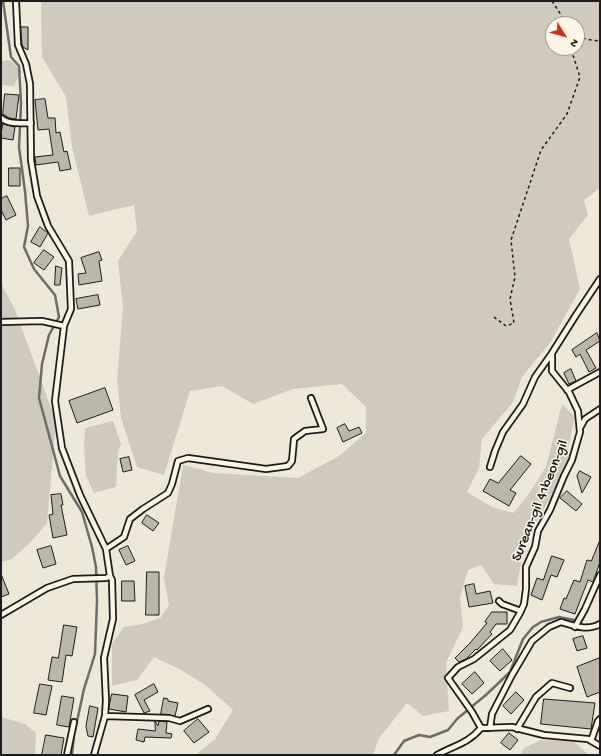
<!DOCTYPE html>
<style>
body{margin:0}
#map{position:relative;width:601px;height:756px;overflow:hidden;background:#eee8d9;font-family:"Gochi Hand",sans-serif}
canvas{display:block}
.frame{position:absolute;inset:0;border:2px solid #1c1c1c;pointer-events:none}
.north{position:absolute;left:545px;top:16px;width:40px;height:40px;box-sizing:border-box;background:#fcf5e5;border:1px solid #a29e95;border-radius:50%;rotate:127deg;font-size:11px;font-weight:700;line-height:16px;text-align:center;color:#1c1c1c}
.north::after{content:'';display:block;margin:auto;width:14px;height:18px;background:#c8321e;clip-path:polygon(50% 0,100% 100%,50% 72%,0 100%)}
</style>
<div id="map">
<canvas width="601" height="756"></canvas>
<div class="frame"></div>
<div class="north">N</div>
</div>
<script>
const g = document.querySelector('canvas').getContext('2d');
g.lineJoin = 'round';
function paint(path, color) { g.fillStyle = color; g.fill(path, 'evenodd'); }
function stroke(path, color, width, dash) { g.strokeStyle = color; g.lineWidth = width; g.lineCap = dash ? 'butt' : 'round'; g.setLineDash(dash || []); g.stroke(path); }
function label(font, color, halo, rows, align = 'center') {
  g.font = font + ' "Gochi Hand",sans-serif'; g.lineWidth = 3; g.setLineDash([]); g.textBaseline = 'middle'; g.strokeStyle = halo; g.fillStyle = color; for (const [text, x, y, turn = 0] of rows) {
    g.save(); g.translate(x, y); g.rotate((+turn || 0) * Math.PI / 180); g.textAlign = isNaN(turn) ? turn : align; if (halo) g.strokeText(text, 0, 0); g.fillText(text, 0, 0); g.restore();
  }
}
paint(new Path2D(`
 M 41,1 L 600,1 L 600,188 L 584,200 L 588,215 L 569,239 L 580,289 L 550,343 L 522,377 L 513,402 L 482,439 L 479,468 L 467,492 L 492,507 L 513,513 L 526,498 L 546,467 L 562,404 L 575,417 L 568,448 L 572,460 L 533,528 L 522,556 L 517,586 L 494,584 L 481,565 L 468,570 L 460,597 L 463,627 L 446,663 L 449,711 L 423,716 L 407,703 L 379,738 L 373,755 L 196,755 L 215,739 L 233,710 L 204,684 L 181,670 L 154,657 L 137,680 L 112,686 L 112,644 L 124,627 L 142,624 L 160,618 L 169,606 L 164,578 L 183,465 L 213,473 L 298,478 L 339,456 L 366,433 L 366,407 L 342,384 L 293,389 L 253,404 L 222,386 L 190,391 L 164,475 L 137,467 L 121,418 L 117,379 L 123,308 L 118,261 L 137,231 L 134,205 L 89,216 L 72,147 L 66,97 L 42,57 ZM 553,24 L 577,24 L 577,48 L 553,48 Z
 M 11,60 L 21,72 L 14,86 L 3,85 L 1,86 L 1,61 Z
 M 1,283 L 15,310 L 56,421 L 47,523 L 30,543 L 12,559 L 1,562 Z
 M 113,421 L 121,444 L 118,451 L 116,487 L 94,493 L 86,476 L 84,446 L 85,428 Z
 M 1,717 L 25,724 L 36,733 L 35,755 L 1,755 Z
 M 541,740 L 573,741 L 589,755 L 520,755 L 524,748 Z`), '#cfcabd');
stroke(new Path2D(`
 M 3,1 L 11,57 L 19,66 L 21,104 L 19,147 L 25,191 L 28,226 L 24,247 L 34,269 L 55,295 L 59,317 L 49,335 L 42,364 L 39,398 L 60,476 L 82,512 L 92,547 L 96,567 L 97,601 L 95,654 L 84,689 L 74,735 L 72,755
 M 394,755 L 404,741 L 419,735 L 430,737 L 448,730 L 457,719 L 487,694 L 510,672 L 523,639 L 533,627 L 541,622 L 559,617 L 574,620`), '#6f6c67', 2.5);
const building = new Path2D(`
 M 21,27 L 28,27 L 28,50 L 23,47 L 22,44 Z
 M 5,94 L 19,95 L 16,119 L 9,118 L 3,114 Z
 M 45,99 L 48,118 L 55,118 L 56,133 L 60,132 L 64,152 L 67,151 L 71,169 L 60,171 L 58,162 L 36,165 L 35,157 L 53,155 L 49,129 L 38,130 L 35,100 Z
 M 3,124 L 15,127 L 13,140 L 1,138 Z
 M 9,168 L 20,168 L 20,186 L 9,186 Z
 M 7,196 L 16,215 L 6,220 L 1,210 L 1,199 Z
 M 40,227 L 48,233 L 40,247 L 31,242 Z
 M 44,250 L 54,257 L 44,270 L 34,263 Z
 M 99,252 L 102,260 L 99,261 L 102,281 L 79,285 L 78,274 L 86,273 L 81,258 Z
 M 56,266 L 62,268 L 60,285 L 55,285 Z
 M 98,295 L 100,305 L 78,309 L 76,299 Z
 M 597,333 L 600,341 L 586,350 L 596,368 L 589,372 L 580,354 L 576,357 L 572,350 Z
 M 571,369 L 576,381 L 569,384 L 564,373 Z
 M 105,388 L 113,410 L 77,423 L 69,401 Z
 M 345,424 L 349,431 L 359,427 L 362,433 L 343,442 L 337,428 Z
 M 521,456 L 531,464 L 510,490 L 516,493 L 509,506 L 483,491 L 490,479 L 498,483 Z
 M 129,457 L 132,470 L 123,472 L 120,459 Z
 M 580,471 L 591,477 L 582,493 L 577,476 Z
 M 567,491 L 582,504 L 576,511 L 560,498 Z
 M 61,494 L 63,505 L 61,505 L 67,535 L 53,538 L 49,515 L 53,514 L 51,495 Z
 M 147,515 L 159,523 L 153,531 L 142,523 Z
 M 600,540 L 600,562 L 593,582 L 588,580 L 575,614 L 560,609 L 564,598 L 566,599 L 574,580 L 580,582 L 587,560 L 591,561 Z
 M 51,546 L 56,564 L 43,568 L 37,550 Z
 M 128,546 L 135,561 L 126,565 L 119,550 Z
 M 552,556 L 564,560 L 557,577 L 551,575 L 542,600 L 531,595 L 537,578 L 543,580 Z
 M 147,572 L 159,572 L 159,615 L 146,615 Z
 M 1,574 L 9,594 L 1,597 Z
 M 122,581 L 134,581 L 135,601 L 122,601 Z
 M 474,584 L 476,594 L 490,591 L 493,603 L 469,607 L 465,586 Z
 M 492,612 L 507,612 L 507,624 L 496,624 L 490,632 L 492,634 L 477,650 L 476,649 L 466,659 L 459,662 L 455,658 L 470,643 L 487,623 L 485,622 Z
 M 64,625 L 77,627 L 72,656 L 66,655 L 62,682 L 48,680 L 52,657 L 58,658 Z
 M 583,636 L 587,648 L 577,651 L 573,639 Z
 M 503,649 L 512,660 L 500,671 L 490,661 Z
 M 600,658 L 600,692 L 587,697 L 577,667 Z
 M 475,672 L 484,683 L 472,694 L 462,684 Z
 M 40,684 L 52,686 L 46,715 L 34,713 Z
 M 154,684 L 158,692 L 144,700 L 150,711 L 144,713 L 135,695 Z
 M 516,692 L 524,700 L 511,714 L 503,706 Z
 M 112,694 L 128,696 L 126,712 L 109,709 Z
 M 62,696 L 74,698 L 69,727 L 57,725 Z
 M 164,698 L 168,699 L 168,701 L 178,703 L 175,716 L 161,714 Z
 M 544,699 L 595,703 L 591,729 L 541,724 Z
 M 90,706 L 98,708 L 93,737 L 88,736 L 86,727 Z
 M 198,719 L 209,732 L 194,743 L 184,731 Z
 M 155,721 L 158,726 L 159,721 L 167,722 L 166,733 L 172,734 L 171,738 L 145,737 L 144,742 L 136,740 L 138,729 L 155,731 Z
 M 509,733 L 518,740 L 510,750 L 501,743 Z
 M 46,735 L 64,738 L 61,755 L 42,755 Z`);
paint(building, '#bab6aa');
stroke(building, '#1c1c1c', 1);
const lane = new Path2D(`
 M 16,1 L 18,45 L 26,64 L 30,84 L 31,160 L 37,196 L 48,226 L 69,261 L 71,309 L 64,326 L 55,401 L 62,448 L 80,495 L 106,549 L 110,576 L 112,580 L 113,619 L 104,658 L 106,701 L 105,716 L 94,755
 M 1,118 C 9,125 21,123 31,123
 M 1,322 L 42,321 L 64,326
 M 567,390 L 600,372
 M 580,428 L 585,419 L 600,409
 M 490,467 L 495,451 L 503,432 L 523,404 L 535,377 L 552,353
 M 106,549 L 124,537 L 130,519 L 143,509 L 168,493 L 172,484 L 178,461 L 188,458 L 266,469 L 288,466 L 292,461 L 294,439 L 305,431 L 323,429 L 311,398
 M 499,601 L 502,604 L 521,611
 M 1,615 L 47,588 L 73,579 L 106,578 L 110,576
 M 575,627 L 585,609 L 600,575
 M 105,716 L 169,718 L 180,721 L 208,709
 M 481,728 L 512,727 L 544,735 L 588,739 L 600,746
 M 490,728 L 492,714 L 512,675 L 532,641 L 549,627 L 561,622 C 574,626 588,631 600,624
 M 517,729 L 536,697 L 552,683 L 570,688
 M 591,741 L 598,721 L 600,719
 M 67,755 L 74,722
 M 437,755 C 453,746 469,743 481,728 L 472,712 L 448,678 L 458,667 L 474,659 L 510,630 L 520,613 L 524,604 L 526,589 L 526,567 L 535,547 L 538,531 L 550,510 L 564,476 L 572,460 L 580,432 L 578,411 L 569,392 L 552,371 L 552,353 L 576,315 L 600,279`);
stroke(lane, '#1c1c1c', 8);
stroke(new Path2D(`
 M 552,1 L 567,24
 M 577,37 L 591,40 L 600,41
 M 494,317 L 506,326 L 514,323 L 510,299 L 515,277 L 511,240 L 541,150 L 567,114 L 580,77 L 572,52 L 573,48`), '#1c1c1c', 1.5, [3, 3]);
stroke(lane, '#fcf5e5', 4.5);
label('15px', '#1c1c1c', '#fcf5e5', [
 ["Surean-gil 41beon-gil",541,501,-68]
]);
</script>
